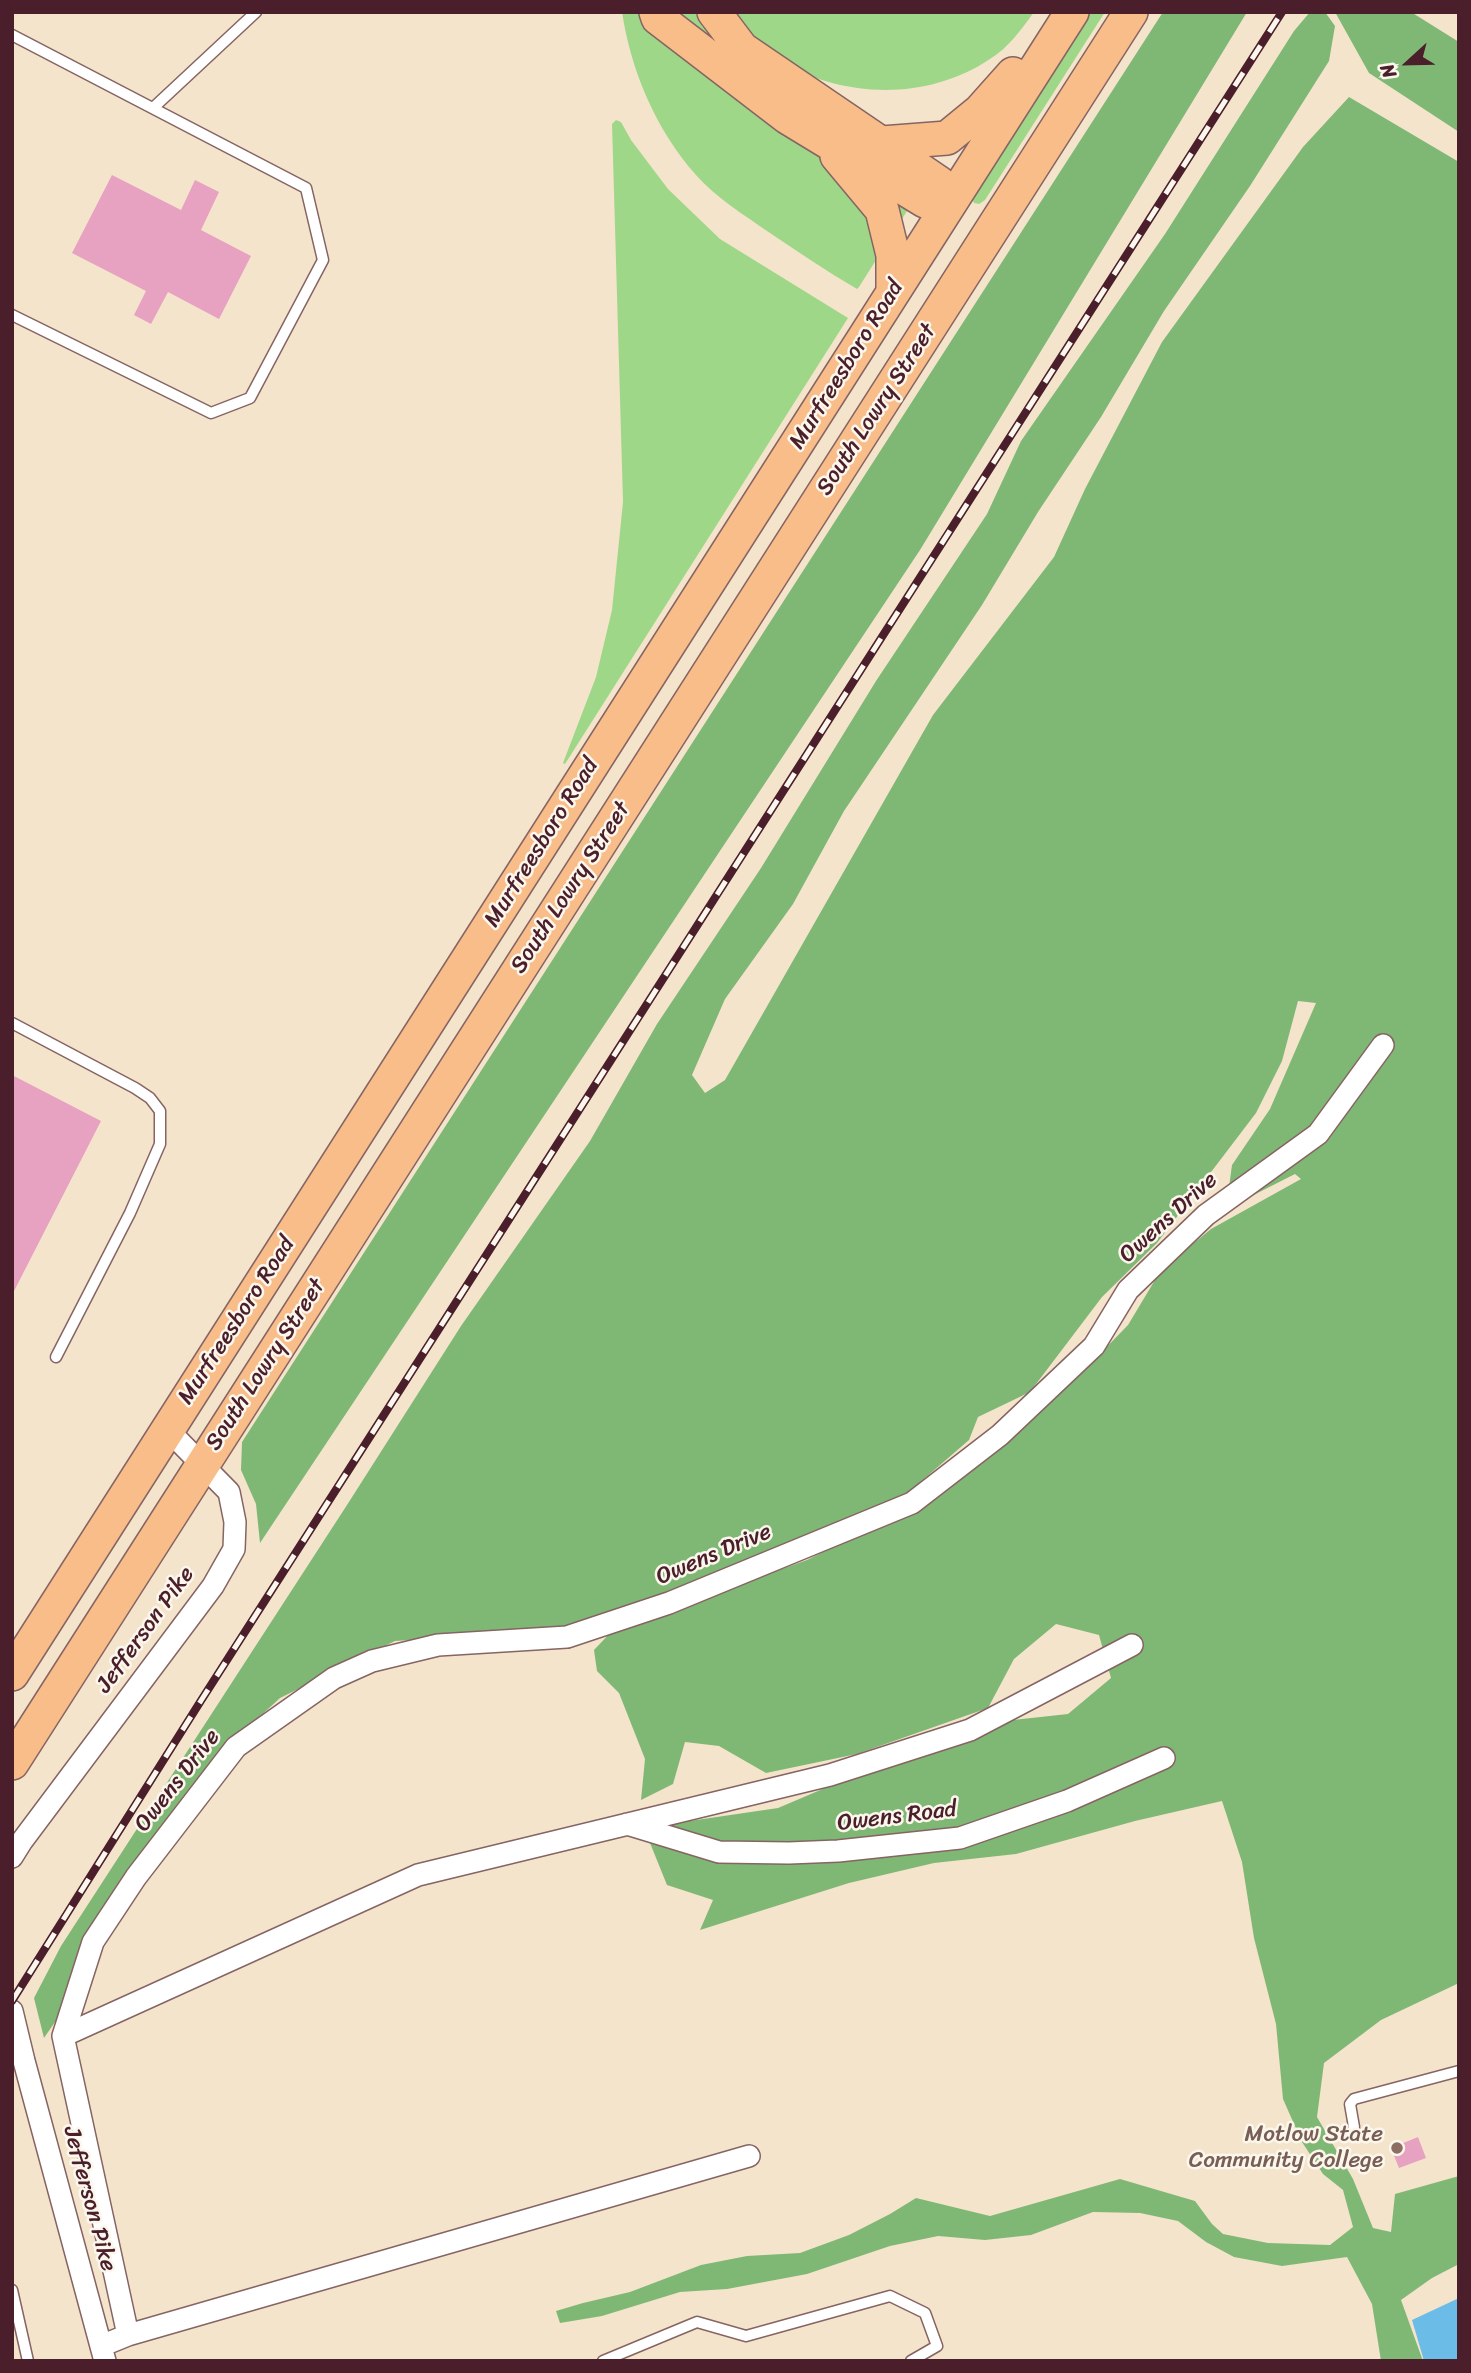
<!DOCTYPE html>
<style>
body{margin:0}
#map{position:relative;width:1471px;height:2373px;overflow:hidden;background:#f5e4cc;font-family:Sriracha,sans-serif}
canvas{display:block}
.frame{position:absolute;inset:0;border:14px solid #4a1f2b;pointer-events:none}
.north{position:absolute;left:1373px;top:28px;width:70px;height:70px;-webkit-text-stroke:5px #fbf7ec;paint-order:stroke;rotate:248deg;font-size:19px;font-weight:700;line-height:28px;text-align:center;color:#4a1f2b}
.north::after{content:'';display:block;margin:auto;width:24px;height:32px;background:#4a1f2b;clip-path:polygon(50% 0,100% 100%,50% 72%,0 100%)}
</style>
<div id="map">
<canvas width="1471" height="2373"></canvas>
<div class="frame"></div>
<div class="north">N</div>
</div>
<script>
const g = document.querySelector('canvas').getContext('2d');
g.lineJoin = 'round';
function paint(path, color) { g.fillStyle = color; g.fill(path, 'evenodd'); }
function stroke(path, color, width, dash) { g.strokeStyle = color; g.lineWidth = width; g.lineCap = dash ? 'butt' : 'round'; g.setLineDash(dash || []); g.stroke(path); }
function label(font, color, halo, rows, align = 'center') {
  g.font = font + ' Sriracha,sans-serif'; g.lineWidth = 5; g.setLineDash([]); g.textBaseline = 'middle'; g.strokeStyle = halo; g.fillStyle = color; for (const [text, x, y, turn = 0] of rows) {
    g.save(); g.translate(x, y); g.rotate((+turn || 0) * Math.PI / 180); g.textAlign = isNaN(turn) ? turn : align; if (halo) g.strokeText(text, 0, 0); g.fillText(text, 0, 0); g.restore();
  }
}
paint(new Path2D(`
 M 622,12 L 695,12 L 702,26 L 732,60 L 921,189 L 859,287 L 857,289 C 826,271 797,251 767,231 C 743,214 716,198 696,175 C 656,130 631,71 622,12 Z
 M 726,12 L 1034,12 C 1021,30 1009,47 990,59 C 924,103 838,98 772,57 C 755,46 740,27 726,12 Z
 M 1085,12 L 1105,12 L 985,200 L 979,204 L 974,203 L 970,194 Z
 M 616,120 L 621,122 L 631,140 L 668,189 L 720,239 L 848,318 L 565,764 L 563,763 L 596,677 L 612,610 L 623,502 L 612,124 Z`), '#9fd788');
paint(new Path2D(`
 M 1163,12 L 1247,12 L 920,550 L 260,1543 L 256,1504 L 241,1470 L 242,1442 Z
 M 1310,12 L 1325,12 L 1335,26 L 1329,61 L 1250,186 L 1164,311 L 1101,417 L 1038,512 L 982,605 L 844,811 L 793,904 L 725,999 L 692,1075 L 705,1093 L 725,1080 L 933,715 L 1054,557 L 1085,489 L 1162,342 L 1303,147 L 1349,97 L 1459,162 L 1459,1983 L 1381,2020 L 1324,2063 L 1317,2117 L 1353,2179 L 1373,2228 L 1391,2232 L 1395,2194 L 1459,2176 L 1459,2264 L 1432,2278 L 1401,2300 L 1423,2361 L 1381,2361 L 1372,2304 L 1347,2257 L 1282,2266 L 1234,2257 L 1206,2242 L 1178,2221 L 1140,2213 L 1093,2212 L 1031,2235 L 985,2240 L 938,2236 L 890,2246 L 807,2274 L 727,2289 L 680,2292 L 602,2316 L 560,2323 L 556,2311 L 583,2303 L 630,2292 L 701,2265 L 747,2256 L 800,2253 L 849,2235 L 890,2214 L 916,2198 L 990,2216 L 1120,2179 L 1195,2201 L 1212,2224 L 1223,2234 L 1268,2243 L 1330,2245 L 1353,2227 L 1343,2190 L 1323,2174 L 1302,2142 L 1283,2099 L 1276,2024 L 1254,1938 L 1242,1862 L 1222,1801 L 1135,1821 L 1016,1854 L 934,1863 L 849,1883 L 700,1930 L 713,1900 L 667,1885 L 650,1843 L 676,1823 L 778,1808 L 858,1774 L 1013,1720 L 1068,1714 L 1111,1678 L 1099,1635 L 1056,1624 L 1014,1659 L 988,1708 L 857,1754 L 766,1773 L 719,1746 L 685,1742 L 673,1784 L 641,1800 L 645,1759 L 619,1693 L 597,1671 L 594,1650 L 613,1630 L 807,1560 L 917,1505 L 1094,1360 L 1128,1325 L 1161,1270 L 1211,1229 L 1301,1179 L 1295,1174 L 1226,1209 L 1232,1165 L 1270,1109 L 1316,1003 L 1298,1001 L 1282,1061 L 1256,1113 L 1157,1243 L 1102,1297 L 1030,1392 L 978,1417 L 969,1440 L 903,1497 L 642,1604 L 554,1631 L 395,1641 L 280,1698 L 230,1744 L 130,1880 L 68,2003 L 44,2038 L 34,1998 L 61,1946 L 347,1505 L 461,1326 L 590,1141 L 657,1024 L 761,868 L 876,681 L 987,514 L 1021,441 L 1165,234 L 1294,31 Z
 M 1335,12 L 1411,12 L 1459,42 L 1459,132 L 1369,73 Z`), '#7fb874');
paint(new Path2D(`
 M 1459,2298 L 1459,2361 L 1424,2361 L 1412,2320 Z`), '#6bbce7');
paint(new Path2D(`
 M 112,175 L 181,210 L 195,180 L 219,192 L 201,230 L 251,256 L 219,319 L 168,292 L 151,324 L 134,315 L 146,291 L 72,253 Z
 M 12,1075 L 101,1121 L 12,1295 Z
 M 1418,2137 L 1426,2158 L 1399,2168 L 1391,2148 Z`), '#e7a1c1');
const lane = new Path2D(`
 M 12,35 L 306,188 L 323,260 L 250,398 L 211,413 L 12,315
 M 153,108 L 256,12
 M 12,1023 L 135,1088 L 150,1098 L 160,1111 L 160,1144 L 130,1213 L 56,1357
 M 1354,2127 L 1350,2104 L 1354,2099 L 1459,2071
 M 12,2290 L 28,2361
 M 603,2361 L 697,2322 L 746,2336 L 890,2296 L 925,2313 L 937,2346 L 911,2361`);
const street = new Path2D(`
 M 627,1824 L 719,1852 L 789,1853 L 838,1851 L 960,1838 L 1067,1801 L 1164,1758
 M 12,1857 L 22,1841 L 213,1586 L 234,1549 L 235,1522 L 229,1492 L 168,1430
 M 12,2011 L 24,2061 L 105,2361
 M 63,2036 L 418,1875 L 830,1775 L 970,1730 L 1132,1645
 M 128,2335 L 63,2036 L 93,1942 L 136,1877 L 236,1747 L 334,1678 L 372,1661 L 438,1645 L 567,1637 L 669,1603 L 912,1503 L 1000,1435 L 1094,1346 L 1128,1290 L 1206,1215 L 1318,1134 L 1383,1045
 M 101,2346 L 128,2335 L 749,2156`);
const primary = new Path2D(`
 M 656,12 L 658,18 L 787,117 L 925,201 L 939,193
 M 714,12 L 742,49 L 939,183 L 939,193
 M 882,143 L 947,138 L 980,111 L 1013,74
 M 837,156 L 882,210 L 893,255 L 893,292
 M 12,1674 L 1072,12
 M 12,1763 L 1131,12`);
stroke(lane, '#866463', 13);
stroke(street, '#866463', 24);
stroke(primary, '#866463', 36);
stroke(lane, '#fff', 10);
stroke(street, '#fff', 21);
stroke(primary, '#f8bd88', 33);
const rail = new Path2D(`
 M 12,2001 L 202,1699 L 1282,12`);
stroke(rail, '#4a1f2b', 8);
stroke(rail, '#fbf7ec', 5, [16]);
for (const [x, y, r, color] of [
 [1397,2148,7,"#8d6e63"]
]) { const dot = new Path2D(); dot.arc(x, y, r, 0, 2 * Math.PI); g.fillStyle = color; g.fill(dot); stroke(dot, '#fbf7ec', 2.5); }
label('23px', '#4a1f2b', '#fbf7ec', [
 ["Murfreesboro Road",847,365,-58],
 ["South Lowry Street",877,410,-57],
 ["Murfreesboro Road",542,843,-58],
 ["South Lowry Street",571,888,-57],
 ["Owens Drive",1169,1218,-42],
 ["Murfreesboro Road",237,1321,-57],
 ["South Lowry Street",266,1365,-57],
 ["Owens Drive",714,1555,-23],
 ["Jefferson Pike",146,1630,-54],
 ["Owens Drive",178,1781,-52],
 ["Owens Road",897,1817,-7],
 ["Jefferson Pike",89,2199,75]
]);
label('23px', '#785e54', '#fbf7ec', [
 ["Motlow State",1383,2135],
 ["Community College",1383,2161]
], 'right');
</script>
